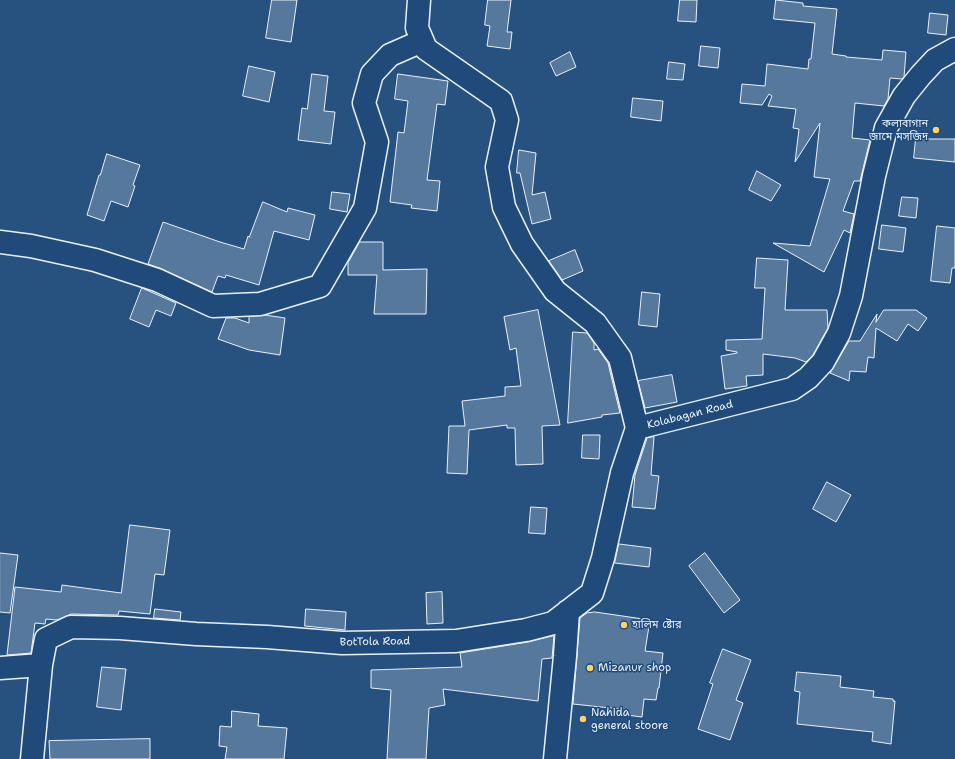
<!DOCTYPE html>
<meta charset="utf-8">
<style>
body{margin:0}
canvas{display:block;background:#27517f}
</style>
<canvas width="955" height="759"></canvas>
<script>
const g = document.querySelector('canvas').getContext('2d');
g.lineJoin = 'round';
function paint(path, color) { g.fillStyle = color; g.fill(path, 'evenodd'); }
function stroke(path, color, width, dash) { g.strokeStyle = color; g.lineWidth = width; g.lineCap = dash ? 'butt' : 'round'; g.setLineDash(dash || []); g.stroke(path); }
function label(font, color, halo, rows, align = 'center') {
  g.font = font + ' "Shantell Sans","Noto Sans Bengali",sans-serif'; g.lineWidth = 3; g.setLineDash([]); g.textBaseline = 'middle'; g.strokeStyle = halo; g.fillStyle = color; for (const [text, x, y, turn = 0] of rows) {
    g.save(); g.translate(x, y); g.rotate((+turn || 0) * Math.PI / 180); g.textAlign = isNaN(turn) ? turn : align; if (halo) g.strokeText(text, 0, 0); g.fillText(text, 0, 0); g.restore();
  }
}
const building = new Path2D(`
 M 272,0 L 297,0 L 291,42 L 266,38 Z
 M 488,0 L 511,0 L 507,32 L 512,32 L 510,49 L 487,46 L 490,26 L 485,25 Z
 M 680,0 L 697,0 L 696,22 L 678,21 Z
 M 776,0 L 803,3 L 803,6 L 837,9 L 832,54 L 846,56 L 846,57 L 882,60 L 883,50 L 906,52 L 904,77 L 902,79 L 890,78 L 888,99 L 884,106 L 855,103 L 852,138 L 870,140 L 860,181 L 854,181 L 843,211 L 854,214 L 850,233 L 844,230 L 824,272 L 773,243 L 810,246 L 830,179 L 814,177 L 820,123 L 795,162 L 799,129 L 793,128 L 796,109 L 768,106 L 772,96 L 769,94 L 762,105 L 740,103 L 742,84 L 765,86 L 767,64 L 808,69 L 809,59 L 811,59 L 815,23 L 774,19 Z
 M 930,13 L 948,15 L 946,35 L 928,33 Z
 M 701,46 L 720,48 L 718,68 L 699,66 Z
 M 570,52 L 576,67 L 556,76 L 550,63 Z
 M 669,62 L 685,64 L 683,80 L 667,79 Z
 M 249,66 L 275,72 L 269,102 L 243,96 Z
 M 312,74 L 328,76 L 324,111 L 335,112 L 331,144 L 298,140 L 302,108 L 307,109 Z
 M 398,74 L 448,81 L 445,105 L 437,104 L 427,180 L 440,181 L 437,211 L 411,208 L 412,205 L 390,202 L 398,132 L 404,133 L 408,101 L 395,99 Z
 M 633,98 L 663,101 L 661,121 L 631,117 Z
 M 916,139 L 955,139 L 955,162 L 914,158 Z
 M 519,150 L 536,153 L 532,195 L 545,192 L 551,219 L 532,224 L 520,173 L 517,173 Z
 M 107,154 L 140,165 L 133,185 L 135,186 L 128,207 L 111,201 L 104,221 L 87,215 L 99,175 L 100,175 Z
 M 757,171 L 781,185 L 771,201 L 749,190 Z
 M 332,192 L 350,194 L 347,212 L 330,209 Z
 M 902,197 L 918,198 L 916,218 L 899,216 Z
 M 263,202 L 287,212 L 288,208 L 315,215 L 309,240 L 274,231 L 259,285 L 226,275 L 225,278 L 218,276 L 212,292 L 162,269 L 148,264 L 163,222 L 220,242 L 244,249 L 248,236 L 249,237 Z
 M 882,225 L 906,228 L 903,252 L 879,249 Z
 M 937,226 L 955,228 L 955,268 L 952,268 L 950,283 L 931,281 Z
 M 360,242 L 383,242 L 383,270 L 427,269 L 426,314 L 374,314 L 377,275 L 348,275 L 348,263 Z
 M 575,250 L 583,271 L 562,280 L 549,261 Z
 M 757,258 L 788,260 L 785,310 L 827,310 L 828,328 L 813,355 L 806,362 L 795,358 L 763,354 L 763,375 L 746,376 L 747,386 L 725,389 L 721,356 L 737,353 L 737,352 L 726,350 L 726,340 L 762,339 L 765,288 L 755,288 Z
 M 142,288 L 176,303 L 171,316 L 156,310 L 149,327 L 130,319 Z
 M 642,292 L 660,294 L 657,327 L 639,325 Z
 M 538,310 L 560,425 L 542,426 L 543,464 L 516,465 L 515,428 L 507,428 L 507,425 L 469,430 L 467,474 L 447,473 L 449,426 L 465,426 L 462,401 L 505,396 L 505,387 L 521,386 L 516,348 L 510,350 L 504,317 Z
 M 884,310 L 916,310 L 927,318 L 918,331 L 908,324 L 897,341 L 876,328 L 874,358 L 868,357 L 866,372 L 850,371 L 849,381 L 830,373 L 849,341 L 860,341 L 877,314 L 876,322 Z
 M 265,315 L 285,318 L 280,355 L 249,350 L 218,339 L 226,318 L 235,318 L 249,323 L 249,317 Z
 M 573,332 L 587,333 L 594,343 L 594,350 L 598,349 L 608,363 L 620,413 L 602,415 L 602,417 L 568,423 Z
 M 672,375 L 677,402 L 645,408 L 638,381 Z
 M 583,435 L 600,435 L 599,459 L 582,458 Z
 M 654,437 L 651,475 L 659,476 L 655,509 L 632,507 L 635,475 L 647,438 Z
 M 827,482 L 851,495 L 836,522 L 813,509 Z
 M 531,507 L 547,508 L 545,534 L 529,533 Z
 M 130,525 L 170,530 L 164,575 L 155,574 L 150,614 L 119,611 L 118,615 L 71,614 L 57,620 L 46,619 L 45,624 L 35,623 L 31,653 L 7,655 L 15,587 L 61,592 L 62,585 L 121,593 Z
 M 619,544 L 651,548 L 649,567 L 615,563 Z
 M 0,553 L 18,555 L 10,613 L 0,612 Z
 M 705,553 L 740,600 L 724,613 L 689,566 Z
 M 442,592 L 443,623 L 427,624 L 426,593 Z
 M 155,609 L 181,612 L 180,620 L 154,618 Z
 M 306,609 L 346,612 L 345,630 L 305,626 Z
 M 595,612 L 650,620 L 645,651 L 663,653 L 659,688 L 658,688 L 656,700 L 644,699 L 642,717 L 619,714 L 620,709 L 573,704 L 580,618 L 587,613 Z
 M 554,636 L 552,658 L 542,659 L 538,701 L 443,689 L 445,705 L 429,708 L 426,759 L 387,759 L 391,690 L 371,688 L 371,670 L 462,667 L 460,653 L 528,642 Z
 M 723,649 L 751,660 L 736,700 L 743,703 L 730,740 L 698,729 L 713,684 L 710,683 Z
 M 102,667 L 126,669 L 121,710 L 97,707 Z
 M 797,672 L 841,676 L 840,687 L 874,691 L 873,697 L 893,699 L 893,701 L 895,701 L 891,744 L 872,741 L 873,732 L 797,724 L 800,692 L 795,691 Z
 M 232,711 L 259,714 L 258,726 L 287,728 L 284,759 L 225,759 L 227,747 L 219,746 L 220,726 L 231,727 Z
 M 150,739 L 150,759 L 50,759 L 49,741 Z`);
paint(building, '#57789d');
stroke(building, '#e8f1f8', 1);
const street = new Path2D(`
 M 419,0 L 417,28 L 426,49 L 501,101 L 507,120 L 497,167 L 504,207 L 522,244 L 555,291 L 595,323 L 620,358 L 637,428
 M 0,242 L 31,246 L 95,260 L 157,280 L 213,306 L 260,304 L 320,286 L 365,208 L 377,142 L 364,103 L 372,74 L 390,55 L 422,41
 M 637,428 L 792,389 L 808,378 L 823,362 L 839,333 L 851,296 L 874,176 L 886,128 L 904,96 L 921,75 L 935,60 L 955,49
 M 0,668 L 41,665 L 46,639 L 71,627 L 120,628 L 196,634 L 267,637 L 342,643 L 456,641 L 526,630 L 553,623 L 592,593 L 603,558 L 622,473 L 637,428
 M 32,759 L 41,665
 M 555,759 L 565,656 L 568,611`);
stroke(street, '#e8f1f8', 25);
stroke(street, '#1f4a7a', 22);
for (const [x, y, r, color] of [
 [936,130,4,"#ffd166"],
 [624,625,4,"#ffd166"],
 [590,668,4,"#ffd166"],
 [583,719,4,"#ffd166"]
]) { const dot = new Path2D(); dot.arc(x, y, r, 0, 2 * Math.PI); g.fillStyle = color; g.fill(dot); stroke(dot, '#1f4a7a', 1.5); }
label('11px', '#e8f1f8', '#1f4a7a', [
 ["কলাবাগান",928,124,"right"],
 ["জামে মসজিদ",928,137,"right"],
 ["হালিম ষ্টোর",632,625],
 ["Mizanur shop",598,668],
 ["Nahida",591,713],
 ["general stoore",591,726]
], 'left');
label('11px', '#e8f1f8', '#1f4a7a', [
 ["Kolabagan Road",690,415,-14],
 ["BotTola Road",375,642,-1]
]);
</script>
